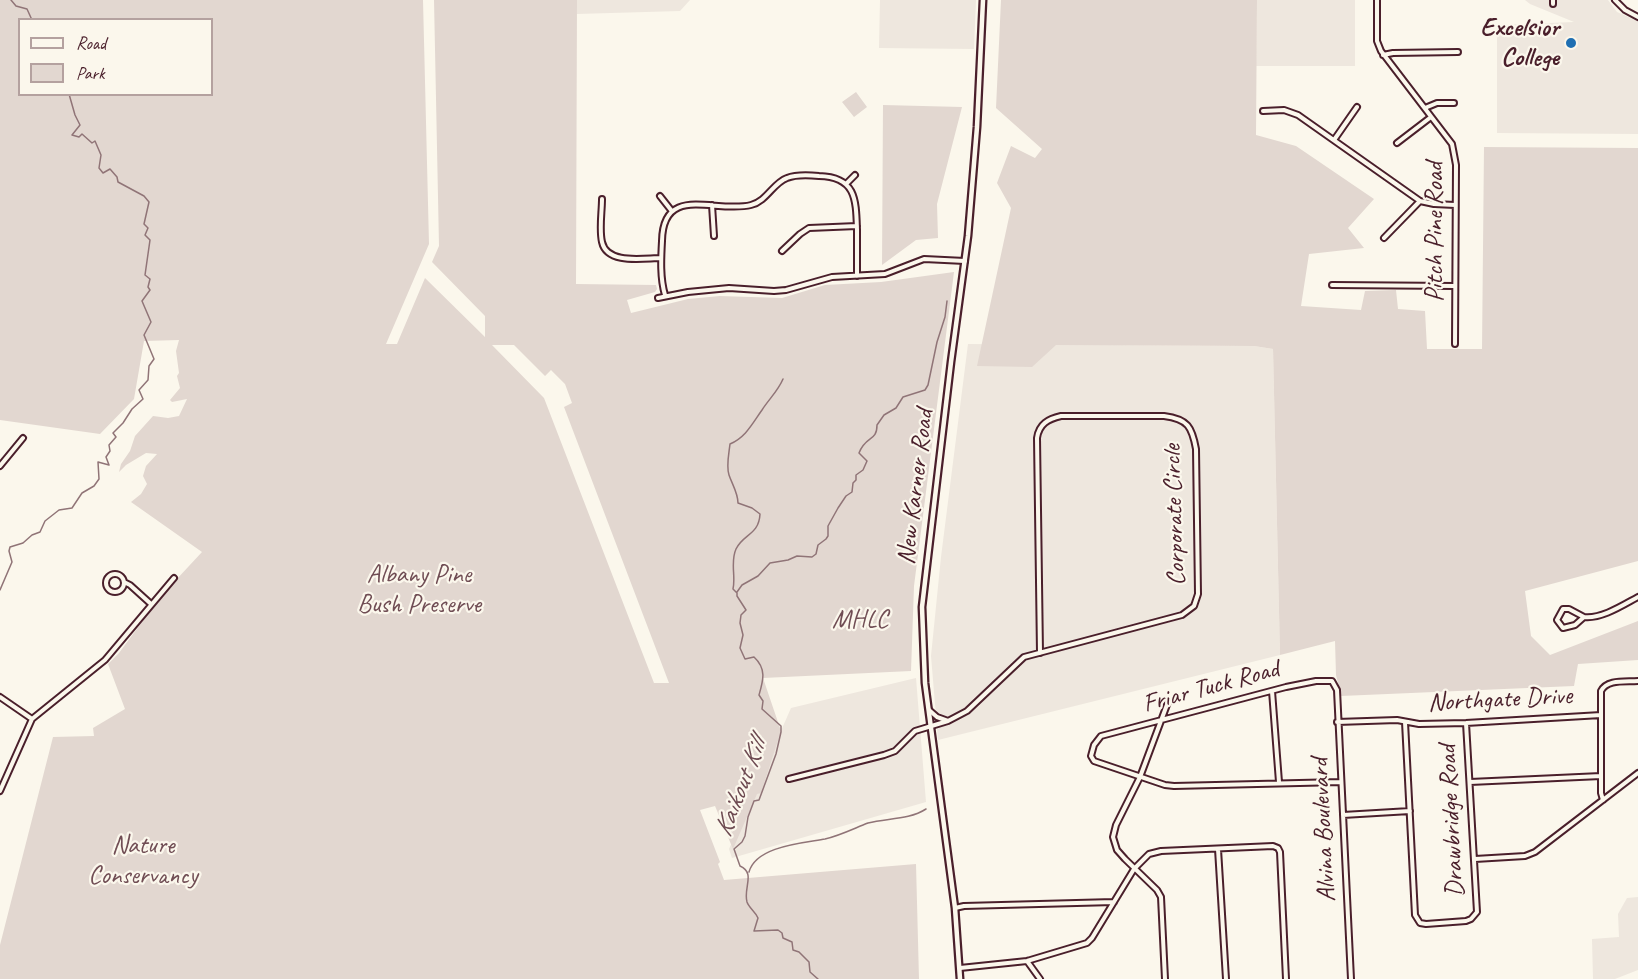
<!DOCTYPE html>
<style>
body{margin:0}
#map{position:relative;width:1638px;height:979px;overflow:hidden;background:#fbf7ec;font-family:Caveat,sans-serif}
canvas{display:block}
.legend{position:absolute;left:18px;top:18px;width:195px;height:78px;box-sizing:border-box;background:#fbf7ec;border:2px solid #b4a19f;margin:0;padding:8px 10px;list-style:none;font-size:18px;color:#4a1f2b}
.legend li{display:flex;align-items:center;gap:12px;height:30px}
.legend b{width:30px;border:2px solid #b4a19f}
</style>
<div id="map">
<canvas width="1638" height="979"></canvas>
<ul class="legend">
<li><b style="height:8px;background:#fbf7ec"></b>Road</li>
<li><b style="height:16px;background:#e2d7d0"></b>Park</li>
</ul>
</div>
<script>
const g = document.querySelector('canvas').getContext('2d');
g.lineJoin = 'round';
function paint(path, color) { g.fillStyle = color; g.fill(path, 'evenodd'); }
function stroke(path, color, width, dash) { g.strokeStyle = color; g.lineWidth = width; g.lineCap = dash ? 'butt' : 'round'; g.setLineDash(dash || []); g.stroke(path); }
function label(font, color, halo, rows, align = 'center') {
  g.font = font + ' Caveat,sans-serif'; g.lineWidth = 4.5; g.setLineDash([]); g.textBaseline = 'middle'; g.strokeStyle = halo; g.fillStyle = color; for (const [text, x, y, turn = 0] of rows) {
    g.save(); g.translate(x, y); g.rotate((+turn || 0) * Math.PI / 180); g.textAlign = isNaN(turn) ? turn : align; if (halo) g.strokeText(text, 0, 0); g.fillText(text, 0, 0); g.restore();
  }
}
paint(new Path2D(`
 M 577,0 L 690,0 L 680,11 L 577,14 Z
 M 880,0 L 976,0 L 974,49 L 879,48 Z
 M 1257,0 L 1355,0 L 1355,66 L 1256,66 Z
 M 1525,0 L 1608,0 L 1617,12 L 1638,21 L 1638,134 L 1497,133 L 1497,25 L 1574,22 L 1530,4 Z
 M 968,344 L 1254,346 L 1273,349 L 1280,655 L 938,740 L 931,656 L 941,557 Z
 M 916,678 L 926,802 L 732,858 L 729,849 L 791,708 Z
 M 1638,897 L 1638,970 L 1615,979 L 1593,979 L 1592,939 L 1619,937 L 1618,914 L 1627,898 Z`), '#eee7de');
paint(new Path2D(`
 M 0,0 L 423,0 L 429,244 L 386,344 L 397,344 L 425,278 L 485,337 L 485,316 L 432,262 L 439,246 L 434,0 L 577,0 L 576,284 L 656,285 L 657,289 L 655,292 L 627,300 L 631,313 L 688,299 L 720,296 L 782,298 L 825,285 L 881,282 L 954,272 L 914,586 L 911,671 L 763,678 L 781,731 L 761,793 L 757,794 L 733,849 L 715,806 L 700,810 L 720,862 L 718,864 L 724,880 L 916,864 L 919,979 L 0,979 L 0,945 L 53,737 L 94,736 L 93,728 L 125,709 L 108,664 L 119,653 L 162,595 L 202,552 L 131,502 L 141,494 L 147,484 L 143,476 L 146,466 L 157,454 L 146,453 L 126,465 L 119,472 L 121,464 L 130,451 L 135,436 L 153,416 L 168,418 L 179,416 L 187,399 L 172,402 L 170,400 L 180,388 L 177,376 L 179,373 L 176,351 L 179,340 L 144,341 L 134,399 L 100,434 L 0,420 ZM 20,20 L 212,20 L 212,94 L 20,94 ZM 492,345 L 514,345 L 545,376 L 551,370 L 565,384 L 572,403 L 564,407 L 669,683 L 654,683 L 544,398 Z
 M 1001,0 L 1257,0 L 1256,135 L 1296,146 L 1374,199 L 1348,228 L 1364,248 L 1309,254 L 1301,306 L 1361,310 L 1365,291 L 1396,290 L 1398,309 L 1425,311 L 1427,349 L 1482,349 L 1484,147 L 1638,148 L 1638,561 L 1525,591 L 1531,636 L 1550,655 L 1638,621 L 1638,660 L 1578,664 L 1574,686 L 1341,696 L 1336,675 L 1335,641 L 1280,655 L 1273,349 L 1254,346 L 1056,345 L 1032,367 L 977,366 L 1011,208 L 997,183 L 1011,146 L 1035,158 L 1042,149 L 996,108 Z
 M 856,92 L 867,107 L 854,117 L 842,102 Z
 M 883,105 L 962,107 L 937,204 L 938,238 L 916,240 L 882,265 Z`), '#e2d7d0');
stroke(new Path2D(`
 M 11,0 L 16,6 L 27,9 L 32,20
 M 783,379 C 778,391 769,399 762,410 C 752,424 746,437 730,444 C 729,453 726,466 729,475 C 732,484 738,493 738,503 L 752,508 L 760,514 C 759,535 743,534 736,549 C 730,562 736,576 733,589 L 737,593 L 737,596 L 746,610 L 741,615 L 740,623 L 743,635 L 740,648 L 745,659 L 754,657 C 767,669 763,681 759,695 L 763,701 L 762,709 L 781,726 L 781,732 L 776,754 L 759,800 L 754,801 L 748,817 L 745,836 L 742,842 L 734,849 L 740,866 C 756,873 743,888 747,902 C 749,908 755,911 758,918 L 754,931 L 778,930 L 782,933 L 783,938 L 792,942 L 793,950 L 799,952 L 809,962 L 810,972 L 818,979
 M 0,590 L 12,562 L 9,551 L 10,547 L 23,543 L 32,535 L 40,532 L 45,521 L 59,510 L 72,508 L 82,493 L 94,486 L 99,479 L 98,462 L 109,465 L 106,457 L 110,451 L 109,445 L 116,437 L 113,433 L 123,423 L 132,409 L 143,399 L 139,390 L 148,380 L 149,366 L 154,359 L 144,335 L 151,322 L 142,301 L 150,290 L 148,287 L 150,279 L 145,275 L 150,240 L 145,235 L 148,228 L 144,224 L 149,202 L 144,196 L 118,182 L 117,177 L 110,169 L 103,173 L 99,168 L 101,155 L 95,141 L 92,143 L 82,134 L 79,137 L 72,135 L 80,125 L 75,115 L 69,94
 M 737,592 L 742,585 L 758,576 L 770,563 L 788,560 L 797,556 L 812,557 L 816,554 L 818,545 L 826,539 L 828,536 L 828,526 L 838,508 L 846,496 L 852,492 L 853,483 L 856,480 L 856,475 L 863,470 L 867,461 L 859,453 C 866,435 877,442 877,425 L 884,415 L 896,408 L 903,397 L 925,390 L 928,385 L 937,342 L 945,317 L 947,301
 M 749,872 C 756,846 803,843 825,839 C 839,836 855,828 868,823 C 887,818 909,820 926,809`), '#907477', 1.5);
const minor = new Path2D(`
 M 1377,0 L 1377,41 L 1381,51 L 1452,144 L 1456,165 L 1455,344
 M 1553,0 L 1553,4
 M 1615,0 L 1625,10 L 1638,17
 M 1383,55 L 1393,53 L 1458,52
 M 1425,108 L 1437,103 L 1454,103
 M 1263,111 L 1284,110 L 1298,115 L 1420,201 L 1434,204 L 1455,205
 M 1334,140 L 1357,107
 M 1397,143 L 1431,117
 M 846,184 L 855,175
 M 660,196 L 671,210
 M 602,199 C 602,212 599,229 602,242 C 607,265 644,258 661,258
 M 712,205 L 714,236
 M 1384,238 L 1420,201
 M 782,251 L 800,234 L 809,228 L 857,226
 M 1332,285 L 1455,286
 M 665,295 C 660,278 661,259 662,241 C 663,183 716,214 751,205 C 767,201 773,183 787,178 C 797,174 809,175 819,176 C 856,177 856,199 857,230 C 857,245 857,260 857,276
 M 658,298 L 688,292 L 729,288 L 774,291 L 786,290 L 832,277 L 885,274 L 924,259 L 965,261
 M 0,466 L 23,438
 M106 583a9 9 0 1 1 18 0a9 9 0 1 1-18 0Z
 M 124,582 L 130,585 L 151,604
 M 1563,609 L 1569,609 L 1584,617 L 1575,625 L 1563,628 L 1557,620 Z
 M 1584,617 C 1602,619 1623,605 1638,597
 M 1272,691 L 1279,782
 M 0,697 L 32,719
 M 929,710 L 937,717 L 948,721
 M 1337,722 L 1397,720 L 1419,724 L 1466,723 L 1601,715
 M 1405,722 L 1415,915 L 1420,923 L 1426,924 L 1466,921 L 1471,919 L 1477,912 L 1466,723
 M 789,779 L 884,755 L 895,751 L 915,731 L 948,721 L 967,711 L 1024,657 L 1182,615 L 1194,606 L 1198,594 L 1196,449 C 1192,427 1188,419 1164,416 L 1061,416 C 1048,419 1039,424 1037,438 L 1040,653
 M 1341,782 L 1174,786 L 1165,785 L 1094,761 L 1091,756 L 1094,745 L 1101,736 L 1286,687 L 1316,681 L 1332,681 L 1337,690 L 1351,979
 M 1470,782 L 1601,776
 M 0,791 L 32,719 L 105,660 L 174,578
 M 1603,800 L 1601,793 L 1601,691 C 1607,679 1625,682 1638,681
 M 1343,815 L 1410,811
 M 1218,849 L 1226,979
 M 1475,859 L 1525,856 L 1535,852 L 1638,773
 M 955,908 L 964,906 L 1114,902
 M 1027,961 L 1040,979
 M 960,968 L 1027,961 L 1087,943 L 1092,938 L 1134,869 L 1149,854 L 1161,851 L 1273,846 L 1278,848 L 1280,852 L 1286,979
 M 1165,979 L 1161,897 L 1157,890 L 1125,859 L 1117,850 L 1113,837 L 1116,825 L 1140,777 L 1168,702`);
const major = new Path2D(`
 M 960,979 L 955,908 L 925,683 L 922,607 L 951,362 L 968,236 L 977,127 L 983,0`);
stroke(minor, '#4a1f2b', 8);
stroke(major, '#4a1f2b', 9);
stroke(minor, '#fbf7ec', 4);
stroke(major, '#fbf7ec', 4.5);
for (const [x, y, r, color] of [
 [1571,43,6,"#1f6fb2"]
]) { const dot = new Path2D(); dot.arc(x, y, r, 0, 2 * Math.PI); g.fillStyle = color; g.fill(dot); stroke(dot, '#fbf7ec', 2); }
label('bold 26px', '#4a1f2b', '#fbf7ec', [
 ["Excelsior",1559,28],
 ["College",1559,58]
], 'right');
label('26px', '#4a1f2b', '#fbf7ec', [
 ["Pitch Pine Road",1435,232,-90],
 ["New Karner Road",916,487,-83],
 ["Corporate Circle",1175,515,-92],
 ["Friar Tuck Road",1211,687,-15],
 ["Northgate Drive",1500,700,-3],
 ["Drawbridge Road",1452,821,-93],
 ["Alvina Boulevard",1324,830,-93]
]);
label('26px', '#704d54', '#fbf7ec', [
 ["Albany Pine",419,575],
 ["Bush Preserve",419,605],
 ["MHLC",860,620],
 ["Nature",143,846],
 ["Conservancy",143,876]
]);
label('italic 27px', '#6d4a51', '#fbf7ec', [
 ["Kaikout Kill",741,788,-69]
]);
</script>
